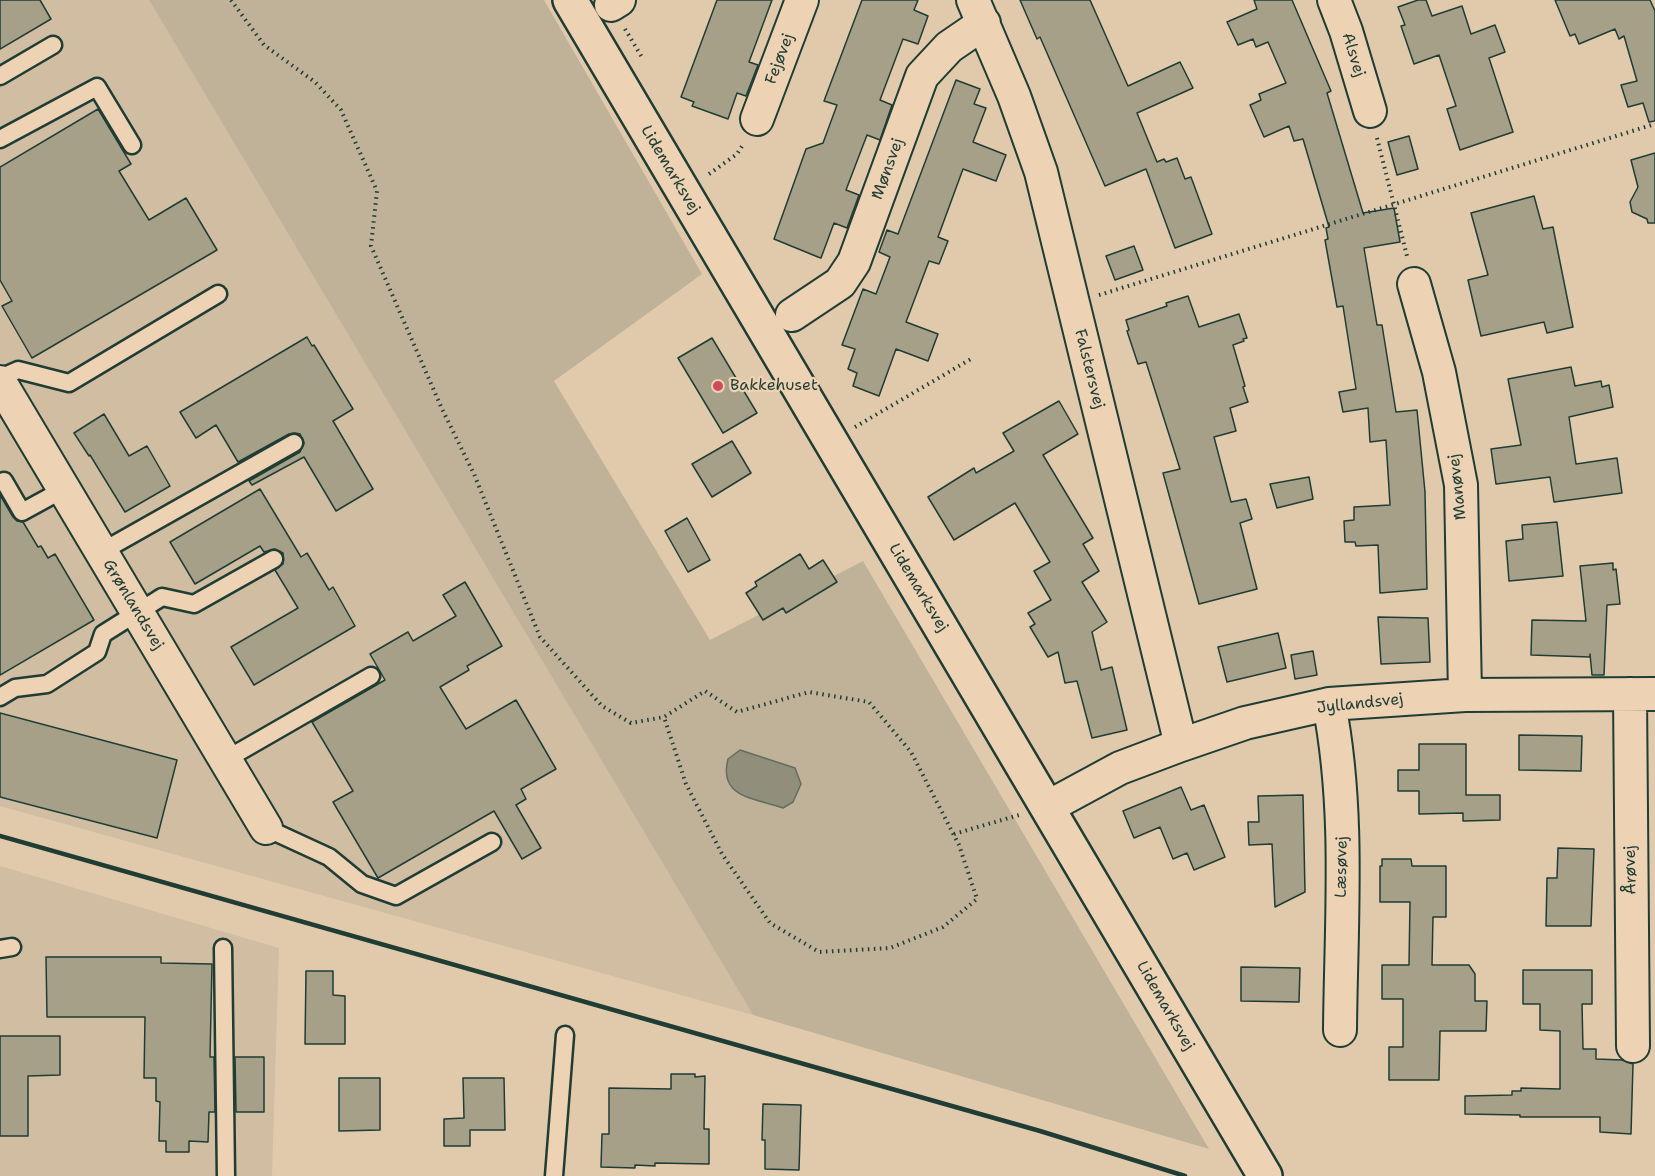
<!DOCTYPE html>
<meta charset="utf-8">
<style>
body{margin:0}
canvas{display:block;background:#e1c9ac}
</style>
<canvas width="1655" height="1176"></canvas>
<script>
const g = document.querySelector('canvas').getContext('2d');
g.lineJoin = 'round';
function paint(path, color) { g.fillStyle = color; g.fill(path, 'evenodd'); }
function stroke(path, color, width, dash) { g.strokeStyle = color; g.lineWidth = width; g.lineCap = dash ? 'butt' : 'round'; g.setLineDash(dash || []); g.stroke(path); }
function label(font, color, halo, rows, align = 'center') {
  g.font = font + ' "Shantell Sans",sans-serif'; g.lineWidth = 4.5; g.setLineDash([]); g.textBaseline = 'middle'; g.strokeStyle = halo; g.fillStyle = color; for (const [text, x, y, turn = 0] of rows) {
    g.save(); g.translate(x, y); g.rotate((+turn || 0) * Math.PI / 180); g.textAlign = isNaN(turn) ? turn : align; if (halo) g.strokeText(text, 0, 0); g.fillText(text, 0, 0); g.restore();
  }
}
paint(new Path2D(`
 M 0,0 L 149,0 L 753,1015 L 0,806 Z
 M 0,866 L 279,948 L 272,1176 L 0,1176 Z`), '#d0bda2');
paint(new Path2D(`
 M 149,0 L 544,0 L 702,274 L 554,381 L 710,640 L 863,561 L 1209,1149 L 753,1015 Z`), '#c0b298');
const water = new Path2D(`
 M 740,750 L 795,768 L 801,784 L 793,802 L 783,808 C 755,798 718,798 728,759 Z`);
paint(water, '#918f7b');
stroke(water, '#636e5f', 1.5);
const building = new Path2D(`
 M 0,0 L 40,0 L 51,19 L 0,49 Z
 M 717,0 L 772,0 L 749,62 L 758,65 L 746,96 L 737,93 L 728,119 L 692,106 L 694,102 L 681,97 Z
 M 862,0 L 918,0 L 914,10 L 928,16 L 918,44 L 903,39 L 880,100 L 892,105 L 880,140 L 867,135 L 846,190 L 859,195 L 847,228 L 834,223 L 821,258 L 818,257 L 774,239 L 806,149 L 823,143 L 837,105 L 824,101 Z
 M 1020,0 L 1090,0 L 1128,86 L 1180,62 L 1193,88 L 1137,113 L 1157,162 L 1164,159 L 1166,162 L 1177,158 L 1185,179 L 1191,177 L 1212,234 L 1175,248 L 1146,169 L 1105,186 L 1040,37 L 1037,39 Z
 M 1254,0 L 1292,0 L 1331,91 L 1327,93 L 1363,213 L 1394,208 L 1400,242 L 1364,248 L 1377,325 L 1382,325 L 1396,412 L 1417,410 L 1425,492 L 1427,589 L 1380,593 L 1378,545 L 1356,546 L 1355,542 L 1345,542 L 1344,521 L 1354,520 L 1354,507 L 1390,505 L 1386,440 L 1370,442 L 1368,408 L 1343,412 L 1339,392 L 1356,389 L 1343,306 L 1337,307 L 1325,240 L 1328,239 L 1326,228 L 1329,227 L 1303,139 L 1294,141 L 1289,126 L 1264,137 L 1250,105 L 1261,100 L 1259,94 L 1286,83 L 1268,42 L 1256,47 L 1253,39 L 1238,45 L 1227,22 L 1257,9 Z
 M 1418,0 L 1426,0 L 1432,16 L 1462,6 L 1471,34 L 1495,25 L 1505,52 L 1489,58 L 1513,132 L 1460,150 L 1447,109 L 1456,106 L 1439,55 L 1414,64 L 1401,26 L 1405,25 L 1398,7 Z
 M 1555,0 L 1650,0 L 1655,11 L 1655,121 L 1649,122 L 1643,103 L 1628,107 L 1621,85 L 1637,81 L 1624,36 L 1619,39 L 1615,29 L 1579,44 L 1575,34 L 1570,36 Z
 M 956,80 L 980,89 L 974,104 L 986,108 L 973,142 L 1006,155 L 996,181 L 963,169 L 938,237 L 948,241 L 939,264 L 929,261 L 906,322 L 938,334 L 928,361 L 896,349 L 879,396 L 853,386 L 857,373 L 848,369 L 855,349 L 842,345 L 863,289 L 876,294 L 890,257 L 879,252 L 887,230 L 898,234 Z
 M 98,109 L 131,164 L 119,171 L 149,220 L 186,198 L 217,250 L 32,358 L 2,306 L 12,301 L 0,280 L 0,167 Z
 M 1409,136 L 1418,169 L 1397,175 L 1388,142 Z
 M 1655,153 L 1655,223 L 1648,223 L 1647,219 L 1632,212 L 1630,202 L 1638,187 L 1631,160 Z
 M 1534,196 L 1543,229 L 1553,227 L 1573,327 L 1547,333 L 1544,322 L 1481,336 L 1468,280 L 1488,275 L 1471,213 Z
 M 1134,246 L 1143,270 L 1115,280 L 1106,256 Z
 M 1188,296 L 1199,327 L 1239,314 L 1247,338 L 1243,339 L 1244,341 L 1233,345 L 1245,386 L 1243,387 L 1248,402 L 1230,408 L 1236,431 L 1214,437 L 1231,502 L 1246,499 L 1252,519 L 1240,523 L 1257,589 L 1199,604 L 1163,473 L 1180,469 L 1146,362 L 1138,364 L 1127,331 L 1129,330 L 1126,320 L 1167,306 L 1166,303 Z
 M 307,337 L 312,346 L 314,345 L 353,409 L 333,421 L 373,489 L 336,511 L 304,457 L 252,485 L 249,481 L 300,452 L 304,443 L 300,434 L 295,433 L 289,434 L 238,462 L 216,425 L 196,438 L 180,412 Z
 M 712,338 L 757,413 L 723,433 L 678,358 Z
 M 1571,367 L 1575,386 L 1601,381 L 1602,387 L 1609,385 L 1613,407 L 1569,417 L 1576,464 L 1617,458 L 1622,493 L 1554,502 L 1550,477 L 1496,484 L 1491,449 L 1521,445 L 1508,379 Z
 M 1059,401 L 1078,434 L 1043,455 L 1093,538 L 1083,544 L 1099,571 L 1082,582 L 1107,622 L 1092,632 L 1101,670 L 1112,667 L 1127,730 L 1092,738 L 1077,681 L 1065,683 L 1058,652 L 1048,657 L 1030,627 L 1035,624 L 1028,613 L 1051,600 L 1034,571 L 1050,562 L 1015,503 L 954,540 L 928,497 L 974,468 L 976,473 L 1014,451 L 1003,433 Z
 M 104,414 L 129,456 L 147,446 L 170,486 L 125,512 L 90,455 L 89,456 L 74,433 Z
 M 732,441 L 751,473 L 712,497 L 692,464 Z
 M 1309,477 L 1313,499 L 1277,508 L 1270,484 Z
 M 260,489 L 301,557 L 307,553 L 329,590 L 333,587 L 355,626 L 254,685 L 231,647 L 298,608 L 275,570 L 283,564 L 283,553 L 275,549 L 264,552 L 260,546 L 195,584 L 170,542 Z
 M 0,495 L 13,517 L 17,521 L 23,522 L 38,547 L 41,546 L 48,558 L 55,554 L 94,620 L 0,675 Z
 M 687,518 L 710,560 L 688,572 L 665,531 Z
 M 1557,522 L 1563,576 L 1509,581 L 1506,541 L 1523,539 L 1522,525 Z
 M 800,554 L 809,569 L 823,560 L 837,582 L 786,613 L 783,608 L 763,620 L 746,593 L 757,586 L 755,582 Z
 M 1613,563 L 1613,570 L 1616,569 L 1620,604 L 1607,605 L 1604,675 L 1592,675 L 1590,654 L 1590,657 L 1531,655 L 1532,620 L 1586,621 L 1580,566 Z
 M 465,582 L 502,646 L 467,666 L 469,670 L 440,687 L 466,729 L 516,700 L 556,769 L 521,789 L 526,799 L 516,805 L 541,848 L 522,859 L 494,811 L 378,878 L 333,802 L 353,791 L 312,722 L 385,680 L 370,654 L 408,632 L 413,641 L 456,616 L 443,595 Z
 M 1378,617 L 1428,618 L 1430,662 L 1381,664 Z
 M 1278,633 L 1286,668 L 1227,682 L 1218,647 Z
 M 1313,651 L 1317,675 L 1295,679 L 1291,655 Z
 M 0,713 L 177,760 L 157,838 L 0,797 Z
 M 1519,735 L 1582,736 L 1581,771 L 1519,770 Z
 M 1419,744 L 1466,744 L 1466,795 L 1500,795 L 1500,820 L 1463,821 L 1463,813 L 1419,814 L 1419,791 L 1398,791 L 1398,770 L 1419,770 Z
 M 1181,787 L 1191,810 L 1204,805 L 1225,857 L 1194,870 L 1187,853 L 1173,859 L 1160,827 L 1134,838 L 1123,811 Z
 M 1303,795 L 1305,892 L 1275,907 L 1272,844 L 1249,845 L 1248,822 L 1259,822 L 1258,796 Z
 M 1558,848 L 1594,849 L 1591,926 L 1546,926 L 1547,878 L 1557,878 Z
 M 1382,859 L 1411,859 L 1412,866 L 1446,866 L 1446,917 L 1433,917 L 1432,965 L 1469,965 L 1475,974 L 1475,1001 L 1487,1001 L 1486,1031 L 1440,1031 L 1439,1080 L 1389,1080 L 1389,1047 L 1403,1047 L 1403,999 L 1382,999 L 1382,965 L 1409,965 L 1410,902 L 1380,902 L 1380,866 L 1382,866 Z
 M 46,957 L 161,957 L 161,963 L 212,964 L 210,1057 L 214,1057 L 215,1112 L 209,1112 L 208,1142 L 189,1141 L 189,1152 L 166,1152 L 166,1141 L 159,1141 L 160,1102 L 156,1101 L 156,1078 L 144,1078 L 145,1017 L 47,1017 Z
 M 1241,967 L 1300,968 L 1299,1002 L 1241,1001 Z
 M 1523,970 L 1592,970 L 1592,1004 L 1582,1004 L 1583,1049 L 1596,1049 L 1596,1059 L 1622,1060 L 1633,1064 L 1631,1134 L 1600,1132 L 1600,1117 L 1520,1117 L 1520,1115 L 1465,1114 L 1465,1096 L 1512,1095 L 1512,1091 L 1521,1091 L 1521,1088 L 1560,1089 L 1560,1031 L 1540,1030 L 1540,1004 L 1523,1004 Z
 M 306,971 L 333,971 L 333,995 L 345,996 L 345,1044 L 305,1044 Z
 M 0,1036 L 60,1036 L 60,1075 L 28,1076 L 28,1136 L 0,1136 Z
 M 235,1057 L 264,1057 L 264,1112 L 236,1112 Z
 M 671,1074 L 695,1074 L 695,1077 L 705,1076 L 704,1129 L 709,1129 L 709,1164 L 655,1163 L 655,1166 L 635,1165 L 635,1168 L 601,1167 L 602,1134 L 609,1134 L 609,1088 L 671,1089 Z
 M 339,1078 L 380,1078 L 380,1130 L 339,1131 Z
 M 463,1078 L 504,1078 L 505,1130 L 470,1130 L 470,1146 L 444,1146 L 444,1119 L 464,1118 Z
 M 763,1104 L 801,1105 L 799,1170 L 765,1169 L 765,1140 L 762,1140 Z`);
paint(building, '#a7a089');
stroke(building, '#1f3d34', 1.5);
const lane = new Path2D(`
 M 0,76 L 53,45
 M 0,139 L 97,87 L 132,145
 M 0,378 L 18,370 L 69,383 L 218,294
 M 4,481 L 22,512 L 64,489
 M 101,552 L 294,443
 M 0,697 L 15,688 L 47,684 L 97,652 L 103,634 L 162,597 L 194,604 L 274,559
 M 225,760 L 371,676
 M 266,828 L 329,857 L 362,884 L 396,896 L 492,842
 M 223,948 L 226,1176
 M 0,949 L 12,947
 M 554,1176 L 565,1035`);
const street = new Path2D(`
 M 973,0 L 1014,96 L 1041,172 L 1181,745
 M 1334,0 L 1346,31 L 1370,111
 M 611,5 L 619,0
 M 757,119 L 802,0
 M 1414,284 L 1439,372 L 1461,485 L 1465,695
 M 792,315 L 840,283 L 854,262 L 922,76 L 949,47 L 984,23
 M 0,382 L 266,828
 M 1630,694 L 1633,1046
 M 1329,704 C 1350,811 1341,921 1340,1030
 M 1048,807 L 1120,768 L 1181,745 L 1245,723 L 1329,704 L 1465,695 L 1655,694`);
const secondary = new Path2D(`
 M 570,0 L 1265,1176`);
stroke(lane, '#1f3d34', 21);
stroke(street, '#1f3d34', 36);
stroke(secondary, '#1f3d34', 38);
stroke(new Path2D(`
 M 231,0 L 264,45 L 315,82 L 341,110 L 377,191 L 371,246 L 442,409 L 474,474 L 540,637 L 602,706 L 631,723 L 664,717 L 705,691 L 737,712 L 809,692 L 869,702 L 911,752 L 959,845 L 977,899 L 943,927 L 890,948 L 819,952 L 770,923 L 722,854 L 686,784 L 664,717
 M 625,29 L 643,59
 M 1377,138 L 1407,256
 M 709,174 L 737,154 L 744,143
 M 1099,295 L 1655,124
 M 855,427 L 971,359
 M 954,834 L 1019,815`), '#1f3d34', 4, [1.5, 4.5]);
stroke(lane, '#edd2b4', 16);
stroke(street, '#edd2b4', 32);
stroke(secondary, '#edd2b4', 33);
stroke(new Path2D(`
 M 0,836 L 1040,1131 L 1185,1176`), '#1f3d34', 4.5);
for (const [x, y, r, color] of [
 [718,386,6,"#d1495b"]
]) { const dot = new Path2D(); dot.arc(x, y, r, 0, 2 * Math.PI); g.fillStyle = color; g.fill(dot); stroke(dot, '#edd2b4', 2); }
label('16px', '#1f3d34', '#edd2b4', [
 ["Alsvej",1353,55,73],
 ["Fejøvej",780,59,-69],
 ["Mønsvej",888,169,-70],
 ["Lidemarksvej",670,170,59],
 ["Falstersvej",1089,369,76],
 ["Manøvej",1458,487,-96],
 ["Lidemarksvej",918,588,59],
 ["Grønlandsvej",133,605,59],
 ["Jyllandsvej",1360,704,-6],
 ["Læsøvej",1342,867,-89],
 ["Årøvej",1631,870,-91],
 ["Lidemarksvej",1165,1006,60]
]);
label('16px', '#1f3d34', '#edd2b4', [
 ["Bakkehuset",730,386]
], 'left');
</script>
